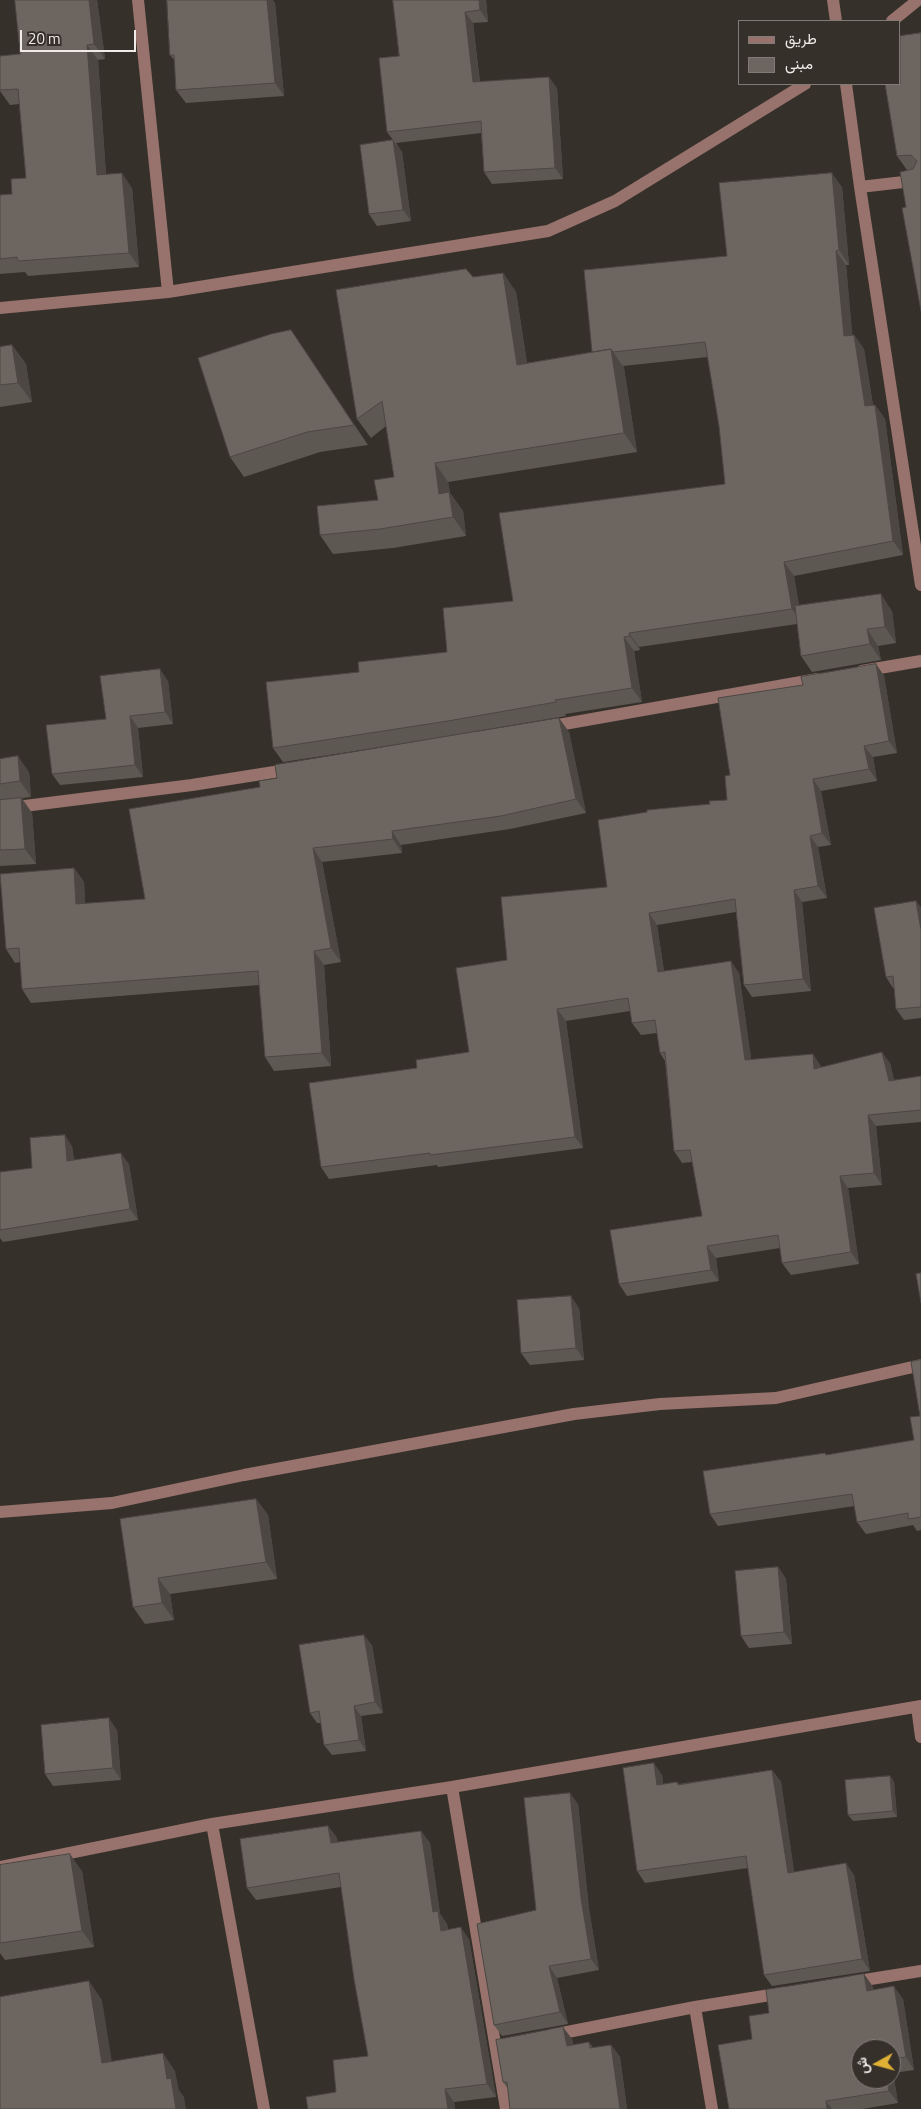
<!DOCTYPE html>
<meta charset="utf-8">
<style>
body{margin:0}
#map{position:relative;width:921px;height:2109px;overflow:hidden;background:#36302b;font-family:"Titillium Web",Vazirmatn,sans-serif}
canvas{display:block}
.legend{position:absolute;left:738px;top:20px;width:162px;height:65px;box-sizing:border-box;background:#36302b;border:1px solid #807b77;margin:0;padding:6px 9px;list-style:none;font-size:15px;color:#efebe8}
.legend li{display:flex;align-items:center;gap:10px;height:25px}
.legend b{width:25px;border:1px solid #807b77}
.north{position:absolute;left:851px;top:2039px;width:50px;height:50px;box-sizing:border-box;background:#36302b;border:1px solid #807b77;border-radius:50%;rotate:263deg;font-size:14px;font-weight:700;line-height:20px;text-align:center;color:#efebe8}
.north::after{content:'';display:block;margin:auto;width:18px;height:22px;background:#dfb034;clip-path:polygon(50% 0,100% 100%,50% 72%,0 100%)}
.scale{position:absolute;left:20px;top:30px;width:116px;height:22px;box-sizing:border-box;border:2px solid #efebe8;border-top:0;padding-left:6px;font-size:15px;line-height:18px;white-space:nowrap;color:#efebe8;-webkit-text-stroke:4px #36302b;paint-order:stroke}
</style>
<div id="map">
<canvas width="921" height="2109"></canvas>
<ul class="legend">
<li><b style="height:6px;background:#98726c"></b>طريق</li>
<li><b style="height:14px;background:#6d6660"></b>مبنى</li>
</ul>
<div class="north">ش</div>
<div class="scale">20 m</div>
</div>
<script>
const g = document.querySelector('canvas').getContext('2d');
g.lineJoin = 'round';
function stroke(path, color, width, dash) { g.strokeStyle = color; g.lineWidth = width; g.lineCap = dash ? 'butt' : 'round'; g.setLineDash(dash || []); g.stroke(path); }
function paint(path, color) { g.fillStyle = color; g.fill(path, 'evenodd'); }
stroke(new Path2D(`
 M 138,0 L 168,292
 M 833,0 L 836,21
 M 892,21 L 918,0
 M 846,84 L 860,187 L 921,585
 M 860,187 L 921,180
 M 0,308 L 168,292 L 548,231 L 615,201 L 805,84
 M 862,671 L 921,661
 M 547,727 L 818,679
 M 0,809 L 192,785 L 293,769
 M 0,1512 L 112,1503 L 244,1475 L 574,1414 L 660,1404 L 776,1398 L 921,1365
 M 917,1707 L 921,1737
 M 452,1787 L 506,2109
 M 212,1824 L 264,2109
 M 0,1867 L 212,1824 L 452,1787 L 921,1706
 M 852,1982 L 921,1971
 M 695,2007 L 712,2109
 M 552,2035 L 695,2007 L 783,1993`), '#98726c', 12);
paint(new Path2D(`
 M 15,0 L 97,0 L 105,59 L 98,60 L 106,175 L 132,188 L 139,267 L 28,276 L 25,272 L 0,274 L 0,195 L 12,194 L 26,178 L 19,104 L 10,105 L 0,91 L 0,56 L 20,54 Z
 M 393,0 L 486,0 L 488,22 L 473,23 L 480,82 L 557,88 L 563,179 L 492,184 L 484,172 L 481,133 L 396,143 L 402,152 L 411,221 L 377,226 L 369,214 L 393,140 L 387,132 L 399,56 Z
 M 275,3 L 284,96 L 186,103 L 176,90 L 175,61 L 170,55 Z
 M 921,33 L 921,311 L 907,170 L 897,156 Z
 M 842,187 L 849,265 L 846,265 L 852,335 L 854,335 L 864,349 L 873,405 L 875,405 L 885,419 L 903,555 L 794,576 L 799,606 L 892,611 L 896,643 L 878,646 L 881,660 L 812,672 L 801,656 L 797,624 L 639,647 L 640,650 L 634,651 L 642,702 L 565,714 L 566,716 L 472,732 L 569,732 L 586,813 L 510,829 L 401,845 L 402,853 L 322,862 L 341,962 L 324,965 L 331,1066 L 274,1071 L 265,1057 L 259,985 L 31,1003 L 22,989 L 20,962 L 15,963 L 6,949 L 74,868 L 84,882 L 85,904 L 145,899 L 260,787 L 277,778 L 434,739 L 283,762 L 273,748 L 359,672 L 447,652 L 513,601 L 725,484 L 719,426 L 708,357 L 623,366 L 624,368 L 637,452 L 448,482 L 450,493 L 463,511 L 466,536 L 393,548 L 333,554 L 320,535 L 378,500 L 394,477 L 386,426 L 371,438 L 357,419 L 473,277 L 503,273 L 516,292 L 527,363 L 592,352 L 727,256 Z
 M 291,330 L 368,445 L 320,452 L 244,477 L 230,457 Z
 M 12,345 L 26,364 L 32,402 L 0,407 L 0,347 Z
 M 876,664 L 884,676 L 897,753 L 873,757 L 877,781 L 821,791 L 831,845 L 818,847 L 827,898 L 802,902 L 811,991 L 752,997 L 744,985 L 736,912 L 657,925 L 664,971 L 739,973 L 751,1059 L 821,1066 L 821,1068 L 890,1063 L 894,1080 L 921,1076 L 921,1122 L 876,1126 L 882,1185 L 848,1188 L 859,1264 L 791,1275 L 782,1263 L 780,1248 L 716,1258 L 719,1281 L 627,1296 L 619,1284 L 702,1216 L 692,1162 L 682,1163 L 674,1151 L 665,1061 L 660,1053 L 657,1033 L 641,1035 L 632,1023 L 630,1011 L 566,1021 L 583,1148 L 438,1167 L 437,1165 L 329,1179 L 321,1167 L 417,1068 L 469,1052 L 507,960 L 607,887 L 710,804 L 727,800 L 730,775 L 803,685 Z
 M 168,681 L 173,724 L 138,728 L 143,777 L 60,785 L 52,774 L 106,719 Z
 M 0,759 L 29,772 L 31,797 L 22,798 L 32,813 L 36,864 L 0,866 Z
 M 916,901 L 921,908 L 921,1018 L 904,1020 L 896,1009 L 894,988 L 893,988 L 886,977 Z
 M 72,1146 L 74,1160 L 129,1164 L 138,1220 L 3,1242 L 0,1238 L 0,1172 L 32,1168 Z
 M 579,1308 L 584,1360 L 530,1365 L 521,1353 Z
 M 921,1360 L 921,1530 L 917,1531 L 913,1525 L 866,1534 L 857,1522 L 855,1506 L 718,1526 L 710,1514 L 827,1455 L 914,1440 L 920,1416 Z
 M 256,1499 L 268,1515 L 277,1579 L 170,1594 L 174,1620 L 145,1624 L 133,1607 L 120,1519 Z
 M 778,1567 L 786,1579 L 792,1644 L 749,1648 L 741,1636 Z
 M 372,1645 L 383,1713 L 361,1716 L 366,1751 L 332,1755 L 324,1745 L 321,1723 L 317,1723 L 310,1713 Z
 M 117,1730 L 121,1780 L 53,1786 L 45,1774 Z
 M 772,1770 L 781,1782 L 794,1872 L 854,1875 L 870,1971 L 772,1986 L 764,1975 L 748,1868 L 645,1883 L 637,1871 L 662,1775 L 663,1784 L 677,1782 L 679,1784 Z
 M 890,1776 L 894,1782 L 897,1817 L 853,1821 L 848,1815 Z
 M 578,1804 L 589,1909 L 599,1970 L 557,1978 L 568,2024 L 502,2036 L 494,2025 L 536,1910 Z
 M 328,1826 L 337,1838 L 337,1842 L 421,1831 L 430,1843 L 440,1914 L 447,1924 L 448,1930 L 469,1939 L 496,2097 L 454,2102 L 455,2109 L 308,2109 L 336,2092 L 368,2056 L 341,1887 L 256,1900 L 247,1888 Z
 M 0,1865 L 82,1871 L 94,1947 L 5,1960 L 0,1953 Z
 M 864,1974 L 873,1987 L 873,1990 L 903,1999 L 914,2070 L 893,2073 L 898,2103 L 862,2109 L 729,2109 L 752,2039 L 769,2013 ZM 861,2049 L 891,2049 L 891,2079 Z
 M 572,2039 L 573,2045 L 589,2042 L 593,2048 L 611,2045 L 620,2057 L 627,2109 L 510,2109 L 508,2089 L 503,2082 Z`), '#5e5853');
paint(new Path2D(`
 M 89,0 L 97,0 L 105,59 L 94,44 Z
 M 267,0 L 273,0 L 275,3 L 284,96 L 275,83 Z
 M 479,0 L 486,0 L 488,22 L 480,10 Z
 M 465,12 L 473,23 L 481,94 L 473,82 Z
 M 87,45 L 98,60 L 107,190 L 97,175 Z
 M 549,77 L 557,88 L 563,179 L 555,168 Z
 M 393,140 L 402,152 L 411,221 L 403,210 Z
 M 122,173 L 132,188 L 139,267 L 129,253 Z
 M 832,173 L 842,187 L 849,265 L 839,250 Z
 M 836,251 L 846,265 L 854,351 L 844,336 Z
 M 503,273 L 516,292 L 530,383 L 517,365 Z
 M 291,330 L 305,350 L 368,445 L 354,425 Z
 M 854,335 L 864,349 L 875,420 L 865,406 Z
 M 12,345 L 26,364 L 32,402 L 18,383 Z
 M 611,349 L 624,368 L 637,452 L 624,433 Z
 M 875,405 L 885,419 L 903,555 L 893,541 Z
 M 435,463 L 448,482 L 450,493 L 463,511 L 466,536 L 453,517 L 439,494 Z
 M 784,562 L 794,576 L 802,623 L 792,609 Z
 M 881,594 L 892,611 L 896,643 L 885,627 Z
 M 867,629 L 878,646 L 881,660 L 870,644 Z
 M 629,633 L 639,647 L 640,650 L 630,636 Z
 M 624,637 L 634,651 L 642,702 L 632,688 Z
 M 876,664 L 884,676 L 897,753 L 889,741 Z
 M 160,669 L 168,681 L 173,724 L 165,712 Z
 M 130,716 L 138,728 L 143,777 L 135,765 Z
 M 559,718 L 569,732 L 586,813 L 576,799 Z
 M 864,746 L 873,757 L 877,781 L 869,769 Z
 M 18,756 L 29,772 L 31,797 L 20,781 Z
 M 813,779 L 821,791 L 831,845 L 822,833 Z
 M 21,798 L 32,813 L 36,864 L 25,849 Z
 M 392,831 L 401,845 L 402,853 L 393,839 Z
 M 810,836 L 818,847 L 827,898 L 818,886 Z
 M 313,848 L 322,862 L 341,962 L 331,948 Z
 M 74,868 L 84,882 L 86,918 L 76,904 Z
 M 794,890 L 802,902 L 811,991 L 803,979 Z
 M 916,901 L 921,908 L 921,930 Z
 M 649,913 L 657,925 L 666,984 L 658,972 Z
 M 314,951 L 324,965 L 331,1066 L 322,1053 Z
 M 731,961 L 739,973 L 753,1072 L 745,1060 Z
 M 557,1009 L 566,1021 L 583,1148 L 575,1137 Z
 M 882,1052 L 890,1063 L 897,1093 L 889,1081 Z
 M 813,1054 L 821,1066 L 823,1081 L 814,1069 Z
 M 868,1115 L 876,1126 L 882,1185 L 874,1173 Z
 M 65,1135 L 72,1146 L 75,1172 L 67,1161 Z
 M 121,1153 L 129,1164 L 138,1220 L 130,1209 Z
 M 840,1176 L 848,1188 L 859,1264 L 851,1252 Z
 M 707,1246 L 716,1258 L 719,1281 L 711,1270 Z
 M 571,1296 L 579,1308 L 584,1360 L 576,1348 Z
 M 256,1499 L 268,1515 L 277,1579 L 266,1562 Z
 M 778,1567 L 786,1579 L 792,1644 L 784,1632 Z
 M 158,1578 L 170,1594 L 174,1620 L 162,1603 Z
 M 364,1635 L 372,1645 L 383,1713 L 375,1702 Z
 M 354,1706 L 361,1716 L 366,1751 L 359,1740 Z
 M 109,1718 L 117,1730 L 121,1780 L 113,1768 Z
 M 654,1763 L 662,1775 L 665,1797 L 657,1785 Z
 M 772,1770 L 781,1782 L 796,1884 L 788,1873 Z
 M 890,1776 L 894,1782 L 897,1817 L 893,1811 Z
 M 570,1793 L 578,1804 L 589,1909 L 599,1970 L 591,1959 L 581,1898 Z
 M 328,1826 L 337,1838 L 340,1856 L 331,1843 Z
 M 421,1831 L 430,1843 L 440,1914 L 447,1924 L 450,1944 L 441,1931 L 433,1912 Z
 M 70,1854 L 82,1871 L 94,1947 L 82,1931 Z
 M 846,1863 L 854,1875 L 870,1971 L 862,1959 Z
 M 461,1927 L 469,1939 L 496,2097 L 487,2084 Z
 M 549,1966 L 557,1978 L 568,2024 L 560,2012 Z
 M 864,1974 L 873,1987 L 876,2003 L 867,1991 Z
 M 89,1981 L 102,2000 L 115,2081 L 102,2063 Z
 M 894,1986 L 903,1999 L 914,2070 L 906,2057 Z
 M 563,2027 L 572,2039 L 576,2058 L 567,2046 Z
 M 611,2045 L 620,2057 L 627,2109 L 620,2109 Z
 M 163,2053 L 175,2071 L 179,2090 L 184,2097 L 186,2109 L 176,2109 L 167,2079 Z
 M 891,2071 L 893,2073 L 898,2103 L 889,2091 L 887,2079 L 891,2079 Z
 M 445,2089 L 454,2102 L 455,2109 L 448,2109 Z
 M 826,2101 L 832,2109 L 827,2109 Z`), '#4c4743');
const building = new Path2D(`
 M 15,0 L 89,0 L 94,44 L 87,45 L 97,175 L 122,173 L 129,253 L 18,261 L 17,257 L 0,259 L 0,195 L 12,194 L 11,179 L 26,178 L 18,89 L 0,90 L 0,56 L 20,54 Z
 M 167,0 L 267,0 L 275,83 L 176,90 L 174,55 L 170,55 Z
 M 393,0 L 479,0 L 480,10 L 465,12 L 473,82 L 549,77 L 555,168 L 484,172 L 481,121 L 387,132 L 379,58 L 399,56 Z
 M 921,33 L 921,311 L 902,208 L 906,207 L 900,172 L 913,169 L 917,161 L 911,155 L 897,156 L 885,84 L 900,84 L 900,36 Z
 M 393,140 L 403,210 L 369,214 L 360,145 Z
 M 832,173 L 839,250 L 836,251 L 844,336 L 854,335 L 865,406 L 875,405 L 893,541 L 784,562 L 792,609 L 629,633 L 630,636 L 624,637 L 632,688 L 555,700 L 556,702 L 448,721 L 273,748 L 266,682 L 359,672 L 358,662 L 447,652 L 443,608 L 513,601 L 499,513 L 725,484 L 719,426 L 705,342 L 613,352 L 611,349 L 592,352 L 584,270 L 727,256 L 719,183 Z
 M 466,269 L 473,277 L 503,273 L 517,365 L 611,349 L 624,433 L 435,463 L 439,494 L 449,492 L 453,517 L 380,529 L 320,535 L 317,506 L 378,500 L 374,480 L 394,477 L 382,401 L 357,419 L 336,290 Z
 M 291,330 L 354,425 L 307,432 L 230,457 L 198,358 L 271,334 Z
 M 12,345 L 18,383 L 0,385 L 0,347 Z
 M 881,594 L 885,627 L 867,629 L 870,644 L 801,656 L 795,606 Z
 M 876,664 L 889,741 L 864,746 L 869,769 L 813,779 L 822,833 L 810,836 L 818,886 L 794,890 L 803,979 L 744,985 L 735,899 L 649,913 L 658,972 L 731,961 L 745,1060 L 813,1054 L 814,1069 L 882,1052 L 889,1081 L 921,1076 L 921,1110 L 868,1115 L 874,1173 L 840,1176 L 851,1252 L 782,1263 L 778,1235 L 707,1246 L 711,1270 L 619,1284 L 610,1230 L 702,1216 L 690,1150 L 674,1151 L 665,1052 L 660,1053 L 655,1020 L 632,1023 L 628,998 L 557,1009 L 575,1137 L 430,1155 L 430,1153 L 321,1167 L 309,1083 L 417,1068 L 416,1060 L 469,1052 L 456,968 L 507,960 L 501,897 L 607,887 L 598,820 L 647,812 L 647,810 L 710,804 L 709,801 L 727,800 L 725,776 L 730,775 L 718,698 L 803,685 L 801,677 Z
 M 160,669 L 165,712 L 130,716 L 135,765 L 52,774 L 46,725 L 106,719 L 100,676 Z
 M 559,718 L 576,799 L 501,816 L 392,831 L 393,839 L 313,848 L 331,948 L 314,951 L 322,1053 L 265,1057 L 258,971 L 22,989 L 19,948 L 6,949 L 0,874 L 74,868 L 76,904 L 145,899 L 129,809 L 260,787 L 259,781 L 277,778 L 275,765 Z
 M 18,756 L 20,781 L 0,784 L 0,759 Z
 M 21,798 L 25,849 L 0,850 L 0,800 Z
 M 916,901 L 921,930 L 921,1007 L 896,1009 L 893,976 L 886,977 L 874,908 Z
 M 65,1135 L 67,1161 L 121,1153 L 130,1209 L 0,1230 L 0,1172 L 32,1168 L 30,1138 Z
 M 921,1273 L 921,1303 L 916,1274 Z
 M 571,1296 L 576,1348 L 521,1353 L 517,1300 Z
 M 921,1360 L 921,1517 L 908,1519 L 908,1513 L 857,1522 L 852,1494 L 710,1514 L 703,1471 L 825,1453 L 826,1455 L 914,1440 L 910,1417 L 920,1416 L 911,1362 Z
 M 256,1499 L 266,1562 L 158,1578 L 162,1603 L 133,1607 L 120,1519 Z
 M 778,1567 L 784,1632 L 741,1636 L 735,1571 Z
 M 364,1635 L 375,1702 L 354,1706 L 359,1740 L 324,1745 L 319,1711 L 310,1713 L 299,1645 Z
 M 109,1718 L 113,1768 L 45,1774 L 41,1725 Z
 M 654,1763 L 657,1785 L 677,1782 L 678,1785 L 772,1770 L 788,1873 L 846,1863 L 862,1959 L 764,1975 L 746,1856 L 637,1871 L 623,1768 Z
 M 890,1776 L 893,1811 L 848,1815 L 845,1780 Z
 M 570,1793 L 581,1898 L 591,1959 L 549,1966 L 560,2012 L 494,2025 L 477,1924 L 536,1910 L 524,1798 Z
 M 328,1826 L 331,1843 L 421,1831 L 433,1912 L 438,1911 L 441,1931 L 461,1927 L 487,2084 L 445,2089 L 448,2109 L 308,2109 L 306,2097 L 336,2092 L 333,2060 L 368,2056 L 354,1979 L 339,1873 L 247,1888 L 240,1839 Z
 M 70,1854 L 82,1931 L 0,1943 L 0,1865 Z
 M 864,1974 L 867,1991 L 894,1986 L 906,2057 L 891,2059 L 891,2049 L 861,2049 L 861,2079 L 887,2079 L 889,2091 L 826,2101 L 827,2109 L 729,2109 L 718,2045 L 752,2039 L 749,2016 L 769,2013 L 766,1990 Z
 M 89,1981 L 102,2063 L 163,2053 L 167,2079 L 171,2078 L 176,2109 L 0,2109 L 0,1997 Z
 M 563,2027 L 567,2046 L 589,2042 L 590,2048 L 611,2045 L 620,2109 L 510,2109 L 507,2082 L 503,2082 L 496,2040 Z`);
paint(building, '#6d6660');
stroke(building, '#4c4743', 1);
</script>
